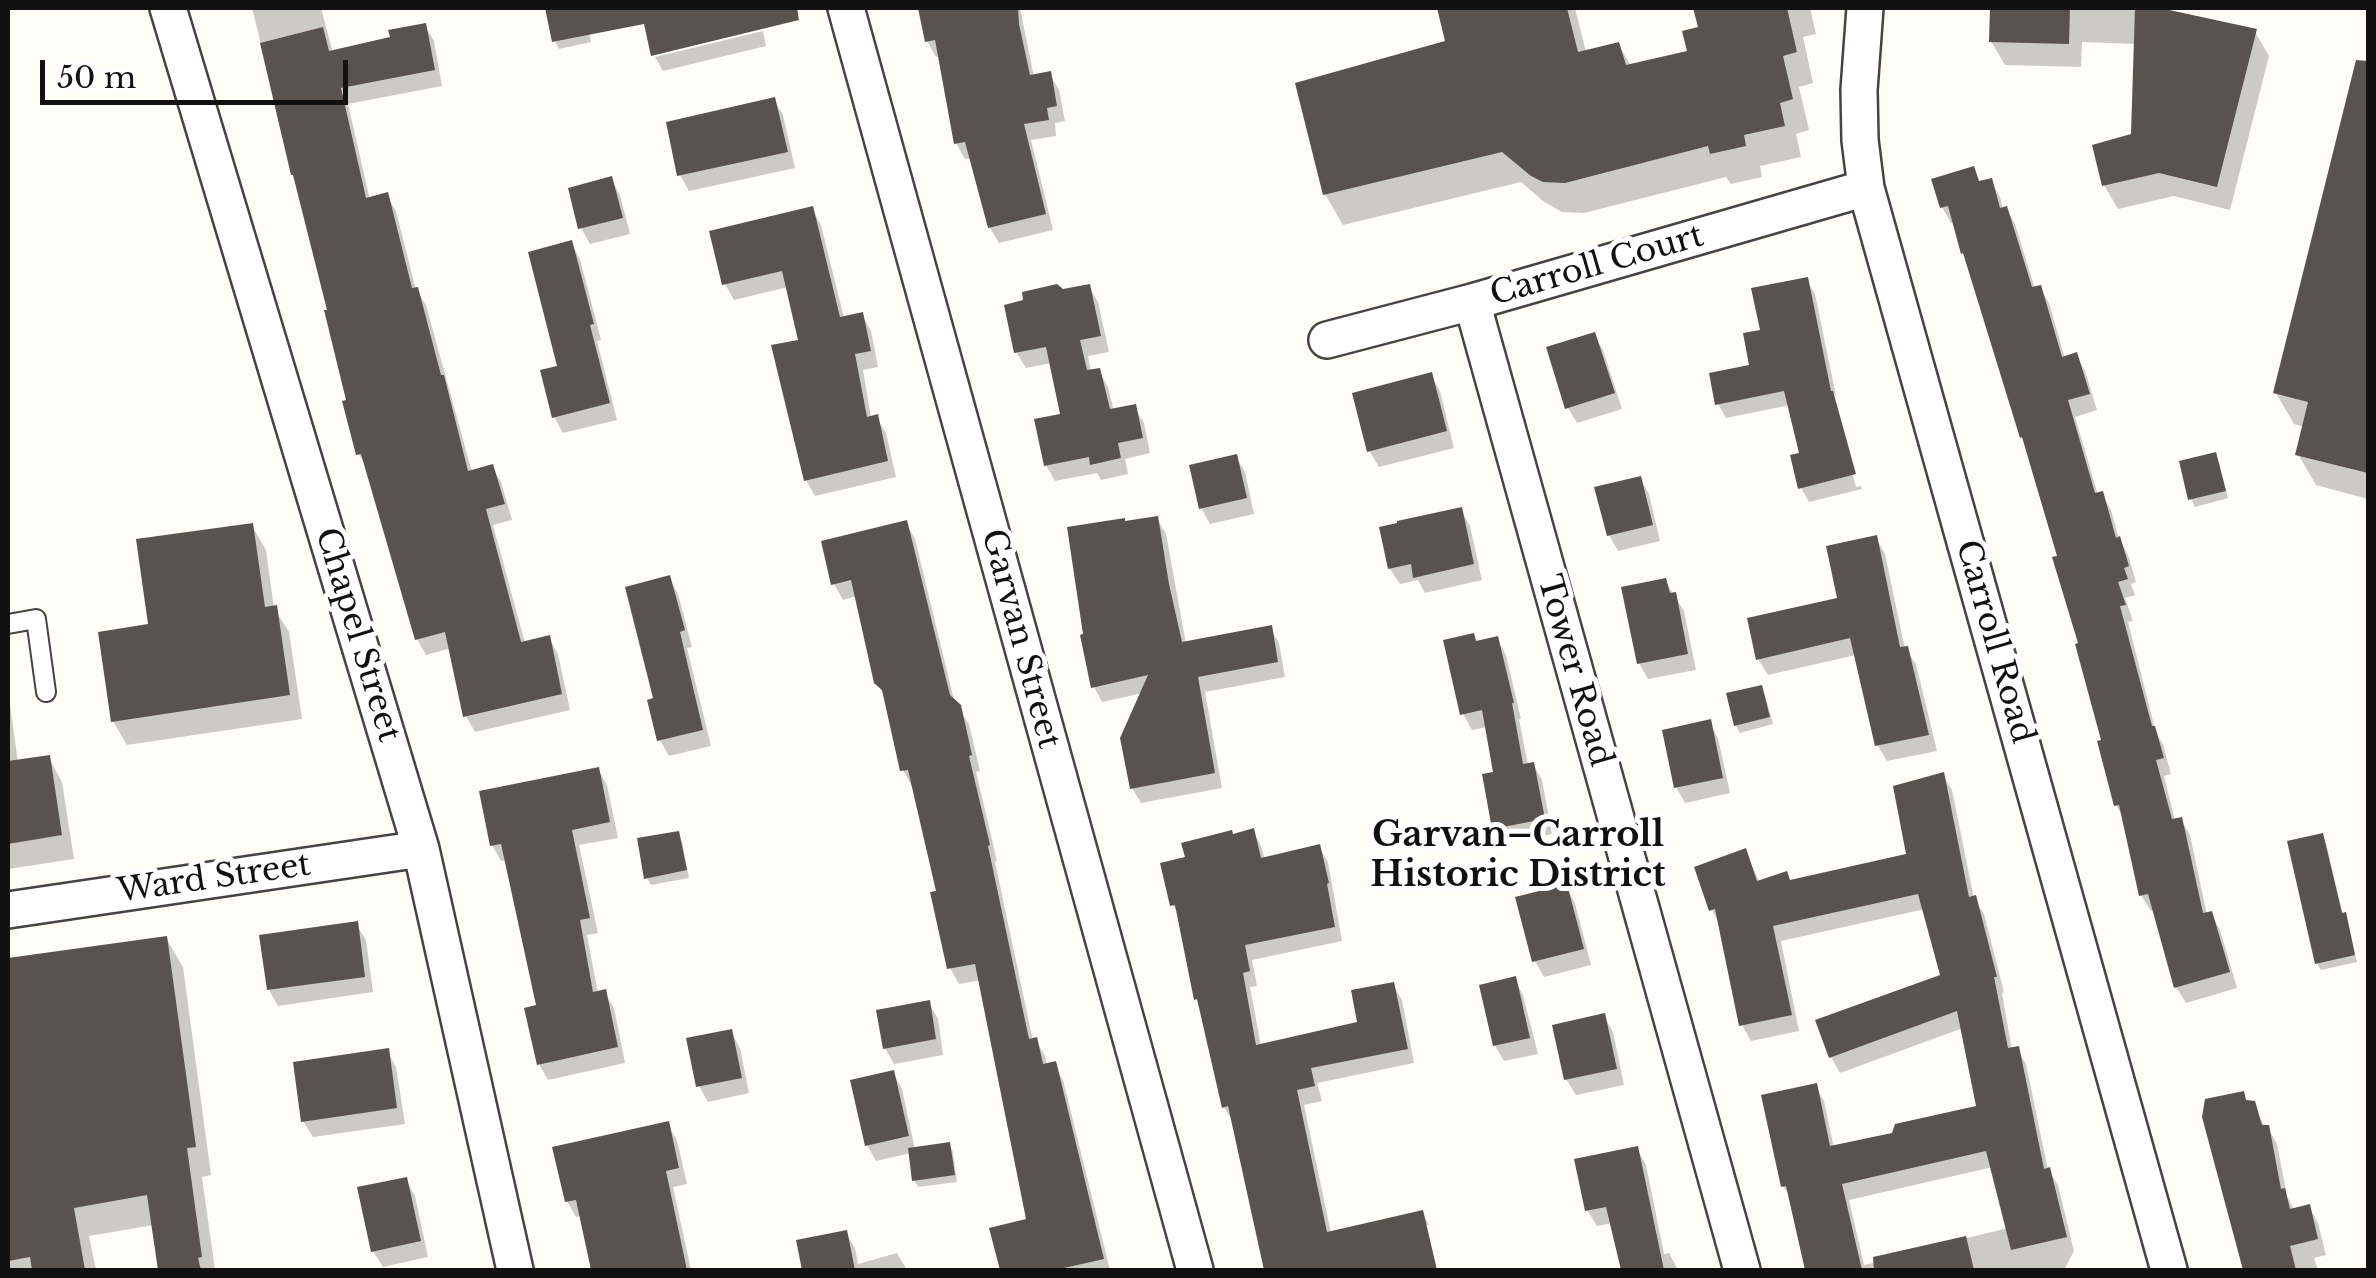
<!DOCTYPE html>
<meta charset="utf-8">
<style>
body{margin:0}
#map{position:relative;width:2376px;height:1278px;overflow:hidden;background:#fffdf5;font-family:"Libre Baskerville",serif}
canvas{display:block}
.frame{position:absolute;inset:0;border:10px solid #111;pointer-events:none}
.scale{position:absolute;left:40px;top:60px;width:308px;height:45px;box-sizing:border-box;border:5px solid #111;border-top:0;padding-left:12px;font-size:30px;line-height:35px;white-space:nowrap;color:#111;-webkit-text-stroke:8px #fff;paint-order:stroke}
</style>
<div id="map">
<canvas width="2376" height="1278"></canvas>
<div class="frame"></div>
<div class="scale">50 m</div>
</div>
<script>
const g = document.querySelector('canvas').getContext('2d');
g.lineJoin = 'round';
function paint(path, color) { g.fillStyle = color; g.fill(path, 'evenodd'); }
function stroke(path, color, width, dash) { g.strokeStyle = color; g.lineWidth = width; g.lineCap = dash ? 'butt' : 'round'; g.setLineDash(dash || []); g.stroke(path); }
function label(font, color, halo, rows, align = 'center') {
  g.font = font + ' "Libre Baskerville",serif'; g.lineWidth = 10; g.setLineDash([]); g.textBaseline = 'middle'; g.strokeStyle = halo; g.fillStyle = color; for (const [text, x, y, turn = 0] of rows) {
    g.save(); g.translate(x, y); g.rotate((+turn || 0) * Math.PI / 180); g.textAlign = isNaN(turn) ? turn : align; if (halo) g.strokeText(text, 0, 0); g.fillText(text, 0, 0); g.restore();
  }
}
paint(new Path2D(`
 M 252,8 L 321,8 L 333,53 L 393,39 L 425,26 L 434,41 L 442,86 L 348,104 L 370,200 L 386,195 L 396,211 L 416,290 L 426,305 L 472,472 L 492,467 L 501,482 L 512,520 L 493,525 L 525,643 L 549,638 L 558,654 L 570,710 L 475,732 L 466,716 L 451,648 L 426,655 L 417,639 L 368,470 L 359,454 L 330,311 L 293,174 Z
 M 548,8 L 584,8 L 591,42 L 559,49 L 555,41 Z
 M 642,8 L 757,8 L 761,27 L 654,52 L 654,56 Z
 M 920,8 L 1020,8 L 1034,77 L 1050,74 L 1059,90 L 1065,121 L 1055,123 L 1056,136 L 1031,140 L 1053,230 L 999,243 L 990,228 L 972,158 L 965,159 L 956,143 L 940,56 L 936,57 L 927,41 Z
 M 1439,8 L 1575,8 L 1586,52 L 1618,44 L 1631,66 L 1690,52 L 1701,29 L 1695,8 L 1810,8 L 1816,34 L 1803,37 L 1813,83 L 1799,87 L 1809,130 L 1796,134 L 1801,157 L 1760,166 L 1762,177 L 1731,184 L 1726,177 L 1584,213 L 1562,212 L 1543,201 L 1521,182 L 1343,225 L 1325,194 L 1448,43 Z
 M 1992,8 L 2149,8 L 2255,32 L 2269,56 L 2230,210 L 2174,196 L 2118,209 L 2104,185 L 2133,136 L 2136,44 L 2082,42 L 2081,67 L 2005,65 L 1991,41 Z
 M 763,31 L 766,46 L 663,71 L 655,57 Z
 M 774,100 L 783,115 L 795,168 L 689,191 L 680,175 Z
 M 2344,119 L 2368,125 L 2368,499 L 2316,485 L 2298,454 L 2304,427 L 2294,424 L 2276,393 Z
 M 1973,169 L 1981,183 L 1991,181 L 2000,197 L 2003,209 L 2006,208 L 2015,224 L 2035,289 L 2039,287 L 2049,303 L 2065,359 L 2076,355 L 2085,371 L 2097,410 L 2075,417 L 2098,495 L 2102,494 L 2111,510 L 2119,539 L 2128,555 L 2136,582 L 2131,584 L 2135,595 L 2125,598 L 2133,621 L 2128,622 L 2156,733 L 2163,744 L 2171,774 L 2164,776 L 2175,821 L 2181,820 L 2190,835 L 2207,915 L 2211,914 L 2220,930 L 2237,988 L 2186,1003 L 2176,987 L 2155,910 L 2151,911 L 2141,895 L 2124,819 L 2116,805 L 2104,742 L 2061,557 L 1956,222 L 1951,223 L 1942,207 Z
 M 611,179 L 620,195 L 630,234 L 590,244 L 581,228 Z
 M 812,209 L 821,225 L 844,318 L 862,315 L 871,331 L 878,367 L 863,370 L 871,418 L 876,417 L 886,433 L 896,477 L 815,496 L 806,480 L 801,342 L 788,287 L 734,300 L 725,284 L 712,233 Z
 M 571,243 L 580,259 L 601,340 L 597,341 L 617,420 L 563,433 L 554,417 Z
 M 1806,280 L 1815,294 L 1836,396 L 1831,391 L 1856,487 L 1861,486 L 1862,489 L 1809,502 L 1801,488 L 1802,455 L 1790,405 L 1726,418 L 1718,404 L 1752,367 L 1763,332 Z
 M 1089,287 L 1098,302 L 1109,352 L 1088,356 L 1091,372 L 1099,371 L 1108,387 L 1114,411 L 1134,407 L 1144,423 L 1150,453 L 1125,459 L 1128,474 L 1101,480 L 1097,473 L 1055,481 L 1046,465 L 1063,416 L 1052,363 L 1026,368 L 1016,352 L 1062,292 Z
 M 1594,335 L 1603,350 L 1622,409 L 1577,423 L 1568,408 Z
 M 1431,375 L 1440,391 L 1454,448 L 1379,467 L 1370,452 L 1355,395 Z
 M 2215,455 L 2219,462 L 2228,498 L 2195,507 L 2191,499 L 2182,463 Z
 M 1236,457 L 1245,472 L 1254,514 L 1210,524 L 1201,508 Z
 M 1640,478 L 1649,494 L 1660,541 L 1618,551 L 1609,535 Z
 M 1461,510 L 1470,526 L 1482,580 L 1425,593 L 1418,580 L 1400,584 L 1390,569 L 1382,529 Z
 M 1157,519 L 1166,534 L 1186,644 L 1270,628 L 1279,643 L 1285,677 L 1205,692 L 1222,788 L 1141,803 L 1132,788 L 1143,693 L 1102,702 L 1094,687 Z
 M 906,523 L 915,539 L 955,704 L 969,724 L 980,771 L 976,772 L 997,861 L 995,862 L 1033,1041 L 1036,1040 L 1045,1056 L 1047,1065 L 1054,1064 L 1063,1080 L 1110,1270 L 1002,1270 L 992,1230 L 1029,1221 L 981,980 L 959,984 L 950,968 L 939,893 L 912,786 L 903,770 L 887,700 L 876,682 L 857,596 L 843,600 L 834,584 Z
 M 252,526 L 266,550 L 274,608 L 289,632 L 302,719 L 127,745 L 113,721 L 151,627 Z
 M 1876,538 L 1885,554 L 1905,649 L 1916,664 L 1937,751 L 1887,761 L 1878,746 L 1856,655 L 1768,675 L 1758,659 L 1839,600 Z
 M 669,578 L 678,594 L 692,647 L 687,648 L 711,746 L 669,756 L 660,740 L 650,702 L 656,700 Z
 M 1665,581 L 1684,611 L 1696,670 L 1648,679 L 1639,663 Z
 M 1473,636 L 1477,643 L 1497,639 L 1506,655 L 1521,719 L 1519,719 L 1528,765 L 1533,764 L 1542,780 L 1552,834 L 1504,844 L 1494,828 L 1496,774 L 1487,727 L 1472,730 L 1463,714 Z
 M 1761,688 L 1765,695 L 1773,724 L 1740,733 L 1736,726 Z
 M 8,690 L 18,762 L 49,758 L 62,782 L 74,859 L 8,869 Z
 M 1709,722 L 1718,738 L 1730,793 L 1685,803 L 1676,787 Z
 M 598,769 L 607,785 L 618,838 L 579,845 L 598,933 L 587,935 L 598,994 L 604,992 L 614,1008 L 625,1063 L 548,1080 L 539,1064 L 539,1007 L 507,860 L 501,861 L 492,845 Z
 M 1943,775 L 1952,790 L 1974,899 L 1984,914 L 2004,992 L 2002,993 L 2012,1050 L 2017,1049 L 2026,1064 L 2048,1170 L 2058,1185 L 2074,1251 L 2064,1270 L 1807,1270 L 1792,1200 L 1783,1186 L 1815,1086 L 1824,1101 L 1834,1148 L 1893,1135 L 1979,1108 L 1963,1028 L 1840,1073 L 1831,1057 L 1943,977 L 1925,909 L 1781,941 L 1799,1031 L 1751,1041 L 1742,1025 L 1721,926 L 1712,910 L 1745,851 L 1760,883 L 1791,882 L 1909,856 ZM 1993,1167 L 2008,1228 L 1930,1247 L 1930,1250 L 1864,1265 L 1849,1200 Z
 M 1253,831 L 1261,846 L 1265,860 L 1319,847 L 1328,862 L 1342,941 L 1252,960 L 1257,986 L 1250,987 L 1261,1046 L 1360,1023 L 1393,985 L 1402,1000 L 1414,1063 L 1317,1083 L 1322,1101 L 1304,1105 L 1331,1233 L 1422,1213 L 1429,1225 L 1424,1225 L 1434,1270 L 1275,1270 L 1268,1239 L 1233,1122 L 1224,1107 L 1202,1008 L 1196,999 L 1180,917 L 1173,905 L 1188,859 L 1233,837 Z
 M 678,834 L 682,841 L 689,878 L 651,885 L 647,878 Z
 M 2322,836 L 2326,843 L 2343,915 L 2348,922 L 2357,962 L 2321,970 L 2317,963 Z
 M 1566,887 L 1575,903 L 1591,965 L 1544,977 L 1535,961 L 1518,899 Z
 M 356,924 L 366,940 L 373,992 L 278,1006 L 269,990 Z
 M 166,938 L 183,967 L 211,1175 L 202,1177 L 215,1270 L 160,1270 L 154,1225 L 89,1236 L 96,1270 L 8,1270 L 8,960 Z
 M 1514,979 L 1523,995 L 1538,1054 L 1504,1061 L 1495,1046 Z
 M 929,1003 L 938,1019 L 943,1055 L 894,1064 L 885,1048 Z
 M 1604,1016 L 1613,1032 L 1624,1085 L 1576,1095 L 1566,1079 Z
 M 731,1032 L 740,1048 L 749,1093 L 708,1102 L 699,1086 Z
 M 387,1051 L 396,1067 L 405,1124 L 313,1137 L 303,1121 Z
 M 893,1073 L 902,1089 L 915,1149 L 949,1145 L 953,1152 L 957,1182 L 918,1187 L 914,1180 L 911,1153 L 876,1161 L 867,1145 Z
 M 2242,1094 L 2248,1103 L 2253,1103 L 2265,1128 L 2268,1128 L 2277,1144 L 2287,1196 L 2294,1210 L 2309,1207 L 2318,1223 L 2326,1255 L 2314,1258 L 2318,1270 L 2249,1270 L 2242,1258 Z
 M 667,1124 L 677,1140 L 687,1184 L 673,1187 L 691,1270 L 594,1270 L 582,1216 L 576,1217 L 567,1201 Z
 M 1637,1149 L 1646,1165 L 1664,1254 L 1669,1253 L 1678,1270 L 1624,1270 L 1613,1223 L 1597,1226 L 1587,1210 Z
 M 406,1180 L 415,1196 L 428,1257 L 383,1267 L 373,1251 Z
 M 845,1232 L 855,1248 L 858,1264 L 897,1253 L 907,1270 L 804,1270 L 799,1242 Z`), '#0003');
paint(new Path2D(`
 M 545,8 L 797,8 L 799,20 L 651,56 L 644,24 L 552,42 Z
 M 918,8 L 1018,8 L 1019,24 L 1030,75 L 1051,71 L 1057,106 L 1047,108 L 1049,120 L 1024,124 L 1046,214 L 988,228 L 965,142 L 954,144 L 935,40 L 925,42 Z
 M 1437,8 L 1567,8 L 1578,52 L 1619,42 L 1626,65 L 1687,51 L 1682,31 L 1698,27 L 1693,8 L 1787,8 L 1797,52 L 1783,56 L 1793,99 L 1780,103 L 1785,126 L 1744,135 L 1746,146 L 1710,154 L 1708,146 L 1565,183 L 1543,182 L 1531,176 L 1502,152 L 1323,195 L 1295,83 L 1445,41 Z
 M 1990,8 L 2070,8 L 2069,44 L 1989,42 Z
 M 2135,8 L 2160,8 L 2257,29 L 2217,187 L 2159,173 L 2102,186 L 2092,145 L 2131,134 Z
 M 426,23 L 435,70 L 341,88 L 366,198 L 388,192 L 412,288 L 418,287 L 441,375 L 444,375 L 468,471 L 493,464 L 505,504 L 486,509 L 521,642 L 550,635 L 562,694 L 463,717 L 445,632 L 415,640 L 361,454 L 356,455 L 342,401 L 346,400 L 324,310 L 327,310 L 293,175 L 291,175 L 260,43 L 323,27 L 329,51 L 390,37 L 388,30 Z
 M 2356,60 L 2368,61 L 2368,473 L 2295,455 L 2308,402 L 2273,393 Z
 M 775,97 L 788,152 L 677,176 L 666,122 Z
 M 1974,166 L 1979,181 L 1992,178 L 2000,208 L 2007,206 L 2032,287 L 2041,285 L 2062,357 L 2077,352 L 2090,394 L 2068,400 L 2095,493 L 2103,491 L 2116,538 L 2120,536 L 2129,566 L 2124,568 L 2128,579 L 2118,582 L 2126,605 L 2120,606 L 2152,726 L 2155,726 L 2164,758 L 2156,760 L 2172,819 L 2182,817 L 2203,913 L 2212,911 L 2230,972 L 2174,988 L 2148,894 L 2139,896 L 2119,805 L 2114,806 L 2097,741 L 2101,740 L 2075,644 L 2078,643 L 2052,557 L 2057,556 L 2022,437 L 2020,438 L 1963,253 L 1961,254 L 1948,206 L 1940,208 L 1931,179 Z
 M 612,176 L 623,218 L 578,229 L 568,188 Z
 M 813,206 L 840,317 L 863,312 L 871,351 L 855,354 L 867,417 L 878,414 L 888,461 L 804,481 L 771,345 L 798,340 L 782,271 L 722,285 L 709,231 Z
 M 572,240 L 594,324 L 590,325 L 610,403 L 552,418 L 540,370 L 557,366 L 528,252 Z
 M 1808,277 L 1831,391 L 1833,391 L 1856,474 L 1798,489 L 1790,455 L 1799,453 L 1784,391 L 1715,405 L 1709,373 L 1749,365 L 1743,333 L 1760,330 L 1751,288 Z
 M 1057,284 L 1063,289 L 1090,284 L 1101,336 L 1080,340 L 1087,370 L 1100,368 L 1110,409 L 1136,404 L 1143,438 L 1118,443 L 1121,458 L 1090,465 L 1089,457 L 1044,466 L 1034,419 L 1060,414 L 1046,347 L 1014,353 L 1004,305 L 1023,300 L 1022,292 Z
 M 1595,332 L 1615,393 L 1565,409 L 1546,347 Z
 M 1432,372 L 1447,431 L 1367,452 L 1352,393 Z
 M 2216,452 L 2226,491 L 2188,500 L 2179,461 Z
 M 1237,454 L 1247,498 L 1199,509 L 1189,465 Z
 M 1641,476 L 1653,525 L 1607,536 L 1594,487 Z
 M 1462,507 L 1474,564 L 1413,578 L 1411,564 L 1388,569 L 1379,527 L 1397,523 L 1397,521 Z
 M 1158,516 L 1169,584 L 1182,642 L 1272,625 L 1278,662 L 1198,677 L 1215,773 L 1130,789 L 1120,738 L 1148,675 L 1091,688 L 1080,635 L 1083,634 L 1067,527 L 1125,518 L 1125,521 Z
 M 907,520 L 950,695 L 961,705 L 972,755 L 969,756 L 990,845 L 988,846 L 1029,1039 L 1037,1037 L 1043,1064 L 1056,1061 L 1104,1259 L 1055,1270 L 1000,1270 L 989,1228 L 1026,1219 L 975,964 L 947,969 L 930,892 L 936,891 L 908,770 L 900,771 L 882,690 L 874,683 L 851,580 L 831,585 L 821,541 Z
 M 253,523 L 265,607 L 277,605 L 290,695 L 111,722 L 98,632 L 148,624 L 136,539 Z
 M 1877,535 L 1900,647 L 1908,646 L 1929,735 L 1875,746 L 1850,638 L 1756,660 L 1747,618 L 1837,598 L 1826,546 Z
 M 670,575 L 685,630 L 680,632 L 703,730 L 657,741 L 647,700 L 653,698 L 625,587 Z
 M 1666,578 L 1670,593 L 1676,592 L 1688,654 L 1637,664 L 1621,587 Z
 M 1474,633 L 1476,641 L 1498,636 L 1514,703 L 1512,703 L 1523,764 L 1534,762 L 1545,819 L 1492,829 L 1482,774 L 1493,772 L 1482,710 L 1460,715 L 1443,640 Z
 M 1762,685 L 1770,717 L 1734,726 L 1726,693 Z
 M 1711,719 L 1723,778 L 1674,788 L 1662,730 Z
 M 50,755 L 62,835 L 8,844 L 8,761 Z
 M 599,767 L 610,822 L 572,830 L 590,918 L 580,920 L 593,992 L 606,989 L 618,1047 L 537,1065 L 524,1008 L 536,1005 L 501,844 L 490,846 L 479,791 Z
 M 1944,772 L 1969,897 L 1976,895 L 1997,977 L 1994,977 L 2008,1048 L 2019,1046 L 2044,1169 L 2050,1167 L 2067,1237 L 2011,1250 L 1986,1151 L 1842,1184 L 1862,1270 L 1805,1270 L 1786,1186 L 1781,1187 L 1761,1095 L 1817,1083 L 1830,1146 L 1892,1133 L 1895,1124 L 1976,1106 L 1957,1011 L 1829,1058 L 1815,1020 L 1940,975 L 1918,894 L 1773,926 L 1792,1015 L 1739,1026 L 1715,909 L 1709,911 L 1694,867 L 1746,848 L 1757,881 L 1787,871 L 1790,880 L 1906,854 L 1893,786 Z
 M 1254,828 L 1261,858 L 1320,844 L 1329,883 L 1327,884 L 1335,927 L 1245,945 L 1250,971 L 1243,973 L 1256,1045 L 1357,1022 L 1351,990 L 1394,982 L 1408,1049 L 1311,1068 L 1315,1086 L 1297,1090 L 1327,1232 L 1423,1210 L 1437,1270 L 1264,1270 L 1228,1106 L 1222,1108 L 1197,999 L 1194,1000 L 1175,905 L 1170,906 L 1160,863 L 1185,857 L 1181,843 L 1232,830 L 1233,834 Z
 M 679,831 L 687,870 L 644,879 L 637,838 Z
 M 2323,833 L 2342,913 L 2346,912 L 2355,955 L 2315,964 L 2287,841 Z
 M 1567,884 L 1584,949 L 1532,962 L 1515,897 Z
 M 358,921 L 365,977 L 267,990 L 259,935 Z
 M 167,936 L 196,1147 L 187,1148 L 202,1257 L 198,1258 L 201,1270 L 158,1270 L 147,1195 L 74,1208 L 85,1270 L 32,1270 L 30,1257 L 8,1261 L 8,958 Z
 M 1516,976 L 1530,1038 L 1493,1046 L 1479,985 Z
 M 930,1000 L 936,1039 L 883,1049 L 876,1010 Z
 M 1605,1013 L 1617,1069 L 1564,1080 L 1552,1025 Z
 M 732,1029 L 742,1078 L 696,1087 L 686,1038 Z
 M 389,1048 L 397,1108 L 301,1122 L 293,1062 Z
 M 894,1070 L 909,1136 L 865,1146 L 850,1080 Z
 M 2244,1091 L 2246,1100 L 2255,1101 L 2262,1125 L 2269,1125 L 2281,1189 L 2285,1188 L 2290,1209 L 2310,1204 L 2318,1239 L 2290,1246 L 2296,1270 L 2243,1270 L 2202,1117 L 2205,1099 Z
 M 669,1121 L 679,1168 L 666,1171 L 687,1270 L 591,1270 L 576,1200 L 565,1202 L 552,1147 Z
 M 950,1142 L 955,1175 L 912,1181 L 908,1148 Z
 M 1638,1146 L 1664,1270 L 1621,1270 L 1606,1207 L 1585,1211 L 1574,1159 Z
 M 407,1177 L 421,1241 L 371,1252 L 357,1187 Z
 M 847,1230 L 855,1270 L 802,1270 L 796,1240 Z
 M 1966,1236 L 1974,1270 L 1874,1270 L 1873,1257 Z`), '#5a524d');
const lane = new Path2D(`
 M 8,624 L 36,619 L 46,692`);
const street = new Path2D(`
 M 168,8 L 421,849 L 515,1270
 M 846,8 L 1195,1270
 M 1865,8 L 1859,90 L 1860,140 L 1866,188 L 2169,1270
 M 1472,302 L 1742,1270
 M 1327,340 L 1472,302 L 1866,188
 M 8,910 L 421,849`);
stroke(lane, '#444', 22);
stroke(street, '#444', 40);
stroke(lane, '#fff', 18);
stroke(street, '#fff', 35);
label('32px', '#111', '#fff', [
 ["Carroll Court",1597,266,-16],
 ["Chapel Street",357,635,73],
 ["Garvan Street",1020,639,75],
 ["Carroll Road",1994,642,74],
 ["Tower Road",1574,671,74],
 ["Ward Street",214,879,-8]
]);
label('bold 35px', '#111', '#fff', [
 ["Garvan–Carroll",1518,836],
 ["Historic District",1518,876]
]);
</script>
